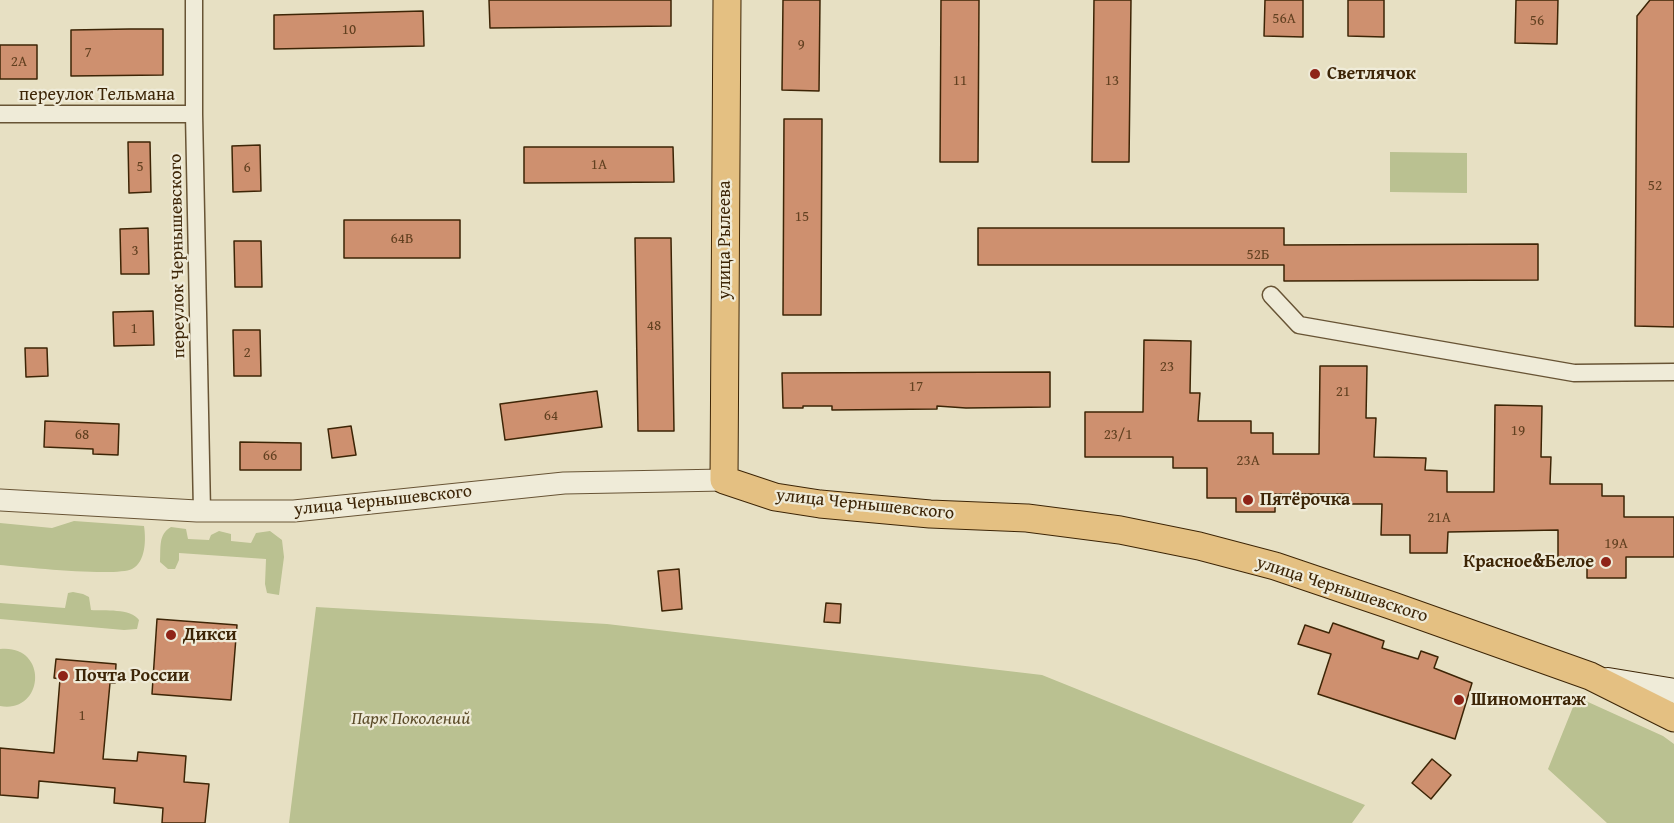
<!DOCTYPE html>
<meta charset="utf-8">
<style>
body{margin:0}
canvas{display:block;background:#e7e0c3}
</style>
<canvas width="1674" height="823"></canvas>
<script>
const g = document.querySelector('canvas').getContext('2d');
g.lineJoin = 'round';
function paint(path, color) { g.fillStyle = color; g.fill(path, 'evenodd'); }
function stroke(path, color, width, dash) { g.strokeStyle = color; g.lineWidth = width; g.lineCap = dash ? 'butt' : 'round'; g.setLineDash(dash || []); g.stroke(path); }
function label(font, color, halo, rows, align = 'center') {
  g.font = font + ' "Gentium Book Plus",serif'; g.lineWidth = 4.5; g.setLineDash([]); g.textBaseline = 'middle'; g.strokeStyle = halo; g.fillStyle = color; for (const [text, x, y, turn = 0] of rows) {
    g.save(); g.translate(x, y); g.rotate((+turn || 0) * Math.PI / 180); g.textAlign = isNaN(turn) ? turn : align; if (halo) g.strokeText(text, 0, 0); g.fillText(text, 0, 0); g.restore();
  }
}
paint(new Path2D(`
 M 1390,152 L 1467,153 L 1467,193 L 1390,192 Z
 M 74,521 L 144,526 C 146,539 146,562 132,569 C 116,577 23,567 0,565 L 0,523 L 52,528 Z
 M 171,527 L 186,529 L 188,539 L 209,540 L 211,535 L 219,531 L 231,534 L 231,541 L 251,543 L 256,533 L 270,531 L 282,540 L 284,557 L 279,595 L 267,593 L 265,584 L 266,559 L 179,553 L 179,560 L 175,569 L 168,569 L 160,562 C 161,548 158,534 171,527 Z
 M 73,592 L 83,594 L 89,597 L 91,610 C 104,611 131,608 139,620 L 137,629 L 124,630 L 0,619 L 0,603 L 65,608 L 68,593 Z
 M 316,607 L 607,624 L 1042,675 L 1365,805 L 1352,823 L 289,823 Z
 M 0,649 C 49,644 45,714 0,706 Z
 M 1577,697 L 1663,736 L 1674,744 L 1674,823 L 1607,823 L 1548,769 Z`), '#bac191');
const building = new Path2D(`
 M 489,0 L 671,0 L 671,26 L 490,28 Z
 M 783,0 L 820,0 L 819,91 L 782,90 Z
 M 941,0 L 979,0 L 978,162 L 940,162 Z
 M 1094,0 L 1131,0 L 1129,162 L 1092,162 Z
 M 1265,0 L 1303,0 L 1303,37 L 1264,36 Z
 M 1348,0 L 1384,0 L 1384,37 L 1348,36 Z
 M 1516,0 L 1558,0 L 1557,44 L 1515,43 Z
 M 1650,0 L 1674,0 L 1674,327 L 1635,326 L 1637,16 Z
 M 423,11 L 424,46 L 274,49 L 274,15 Z
 M 129,29 L 163,29 L 163,75 L 71,76 L 71,30 Z
 M 0,45 L 37,45 L 37,79 L 0,79 Z
 M 784,119 L 822,119 L 821,315 L 783,315 Z
 M 128,142 L 150,142 L 151,192 L 129,193 Z
 M 260,145 L 261,191 L 233,192 L 232,146 Z
 M 524,147 L 673,147 L 674,182 L 524,183 Z
 M 344,220 L 460,220 L 460,258 L 344,258 Z
 M 148,228 L 149,274 L 121,274 L 120,229 Z
 M 978,228 L 1284,228 L 1284,245 L 1538,244 L 1538,280 L 1284,281 L 1284,265 L 978,265 Z
 M 635,238 L 671,238 L 674,431 L 638,431 Z
 M 234,241 L 261,241 L 262,287 L 235,287 Z
 M 153,311 L 154,345 L 114,346 L 113,312 Z
 M 233,330 L 260,330 L 261,376 L 234,376 Z
 M 1144,340 L 1191,341 L 1190,393 L 1200,393 L 1198,421 L 1251,421 L 1251,433 L 1273,433 L 1273,454 L 1319,454 L 1320,366 L 1367,366 L 1366,418 L 1376,418 L 1374,457 L 1426,458 L 1425,470 L 1447,471 L 1447,492 L 1494,492 L 1495,405 L 1542,406 L 1541,457 L 1551,457 L 1550,484 L 1602,484 L 1602,496 L 1624,496 L 1624,517 L 1674,517 L 1674,557 L 1626,557 L 1626,578 L 1587,578 L 1587,561 L 1558,561 L 1558,530 L 1448,532 L 1447,553 L 1410,553 L 1410,535 L 1381,535 L 1382,504 L 1348,504 L 1348,494 L 1275,494 L 1275,512 L 1236,512 L 1236,498 L 1207,498 L 1207,468 L 1173,468 L 1173,457 L 1085,457 L 1085,412 L 1143,412 Z
 M 25,348 L 47,348 L 48,376 L 26,377 Z
 M 1050,372 L 1050,407 L 966,408 L 937,406 L 937,409 L 832,410 L 832,406 L 803,406 L 803,408 L 783,408 L 782,373 Z
 M 597,391 L 602,427 L 505,440 L 500,404 Z
 M 45,421 L 119,424 L 118,455 L 93,454 L 93,449 L 44,447 Z
 M 351,426 L 356,455 L 332,458 L 328,429 Z
 M 240,442 L 301,443 L 301,470 L 240,470 Z
 M 679,569 L 682,609 L 662,611 L 658,571 Z
 M 826,603 L 841,604 L 840,623 L 824,622 Z
 M 157,619 L 237,625 L 231,700 L 152,694 Z
 M 1333,623 L 1384,641 L 1382,648 L 1418,659 L 1421,651 L 1438,657 L 1434,668 L 1472,683 L 1455,739 L 1318,694 L 1331,654 L 1298,644 L 1305,625 L 1329,633 Z
 M 56,659 L 116,664 L 115,683 L 110,683 L 103,759 L 137,761 L 138,752 L 186,756 L 184,782 L 209,784 L 205,823 L 162,823 L 163,808 L 114,803 L 115,788 L 39,781 L 38,798 L 0,795 L 0,748 L 54,753 L 60,679 L 54,678 Z
 M 1432,759 L 1451,775 L 1431,799 L 1412,783 Z`);
paint(building, '#ce906f');
stroke(building, '#3d2506', 1.5);
const minor = new Path2D(`
 M 194,0 L 194,114 L 202,511
 M 0,114 L 194,114
 M 1271,295 L 1299,325 L 1574,373 L 1674,372`);
const tertiary = new Path2D(`
 M 0,500 L 197,511 L 294,511 L 564,483 L 724,480`);
const secondary = new Path2D(`
 M 1608,680 L 1674,691`);
const primary = new Path2D(`
 M 727,0 L 724,480 L 775,497 L 820,504 L 930,514 L 1027,518 L 1120,530 L 1199,546 L 1275,566 L 1393,606 L 1590,676 L 1674,718`);
stroke(minor, '#685435', 19);
stroke(tertiary, '#685435', 23);
stroke(secondary, '#3d2506', 26);
stroke(primary, '#3d2506', 29);
stroke(minor, '#efebd8', 16);
stroke(tertiary, '#efebd8', 21);
stroke(secondary, '#efebd8', 24);
stroke(primary, '#e4c082', 27);
for (const [x, y, r, color] of [
 [1315,74,6,"#8f2418"],
 [1248,500,6,"#8f2418"],
 [1606,562,6,"#8f2418"],
 [171,635,6,"#8f2418"],
 [63,676,6,"#8f2418"],
 [1459,700,6,"#8f2418"]
]) { const dot = new Path2D(); dot.arc(x, y, r, 0, 2 * Math.PI); g.fillStyle = color; g.fill(dot); stroke(dot, '#efebd8', 2); }
label('15px', '#614020', null, [
 ["56А",1284,19],
 ["56",1537,21],
 ["10",349,30],
 ["9",801,45],
 ["7",88,53],
 ["2А",19,62],
 ["11",960,81],
 ["13",1112,81],
 ["1А",599,165],
 ["5",140,167],
 ["6",247,168],
 ["52",1655,186],
 ["15",802,217],
 ["64В",402,239],
 ["3",135,251],
 ["52Б",1258,255],
 ["48",654,326],
 ["1",134,329],
 ["2",247,353],
 ["23",1167,367],
 ["17",916,387],
 ["21",1343,392],
 ["64",551,416],
 ["19",1518,431],
 ["68",82,435],
 ["23/1",1118,435],
 ["66",270,456],
 ["23А",1248,461],
 ["21А",1439,518],
 ["19А",1616,544],
 ["1",82,716]
]);
label('bold 18px', '#3d2506', '#efebd8', [
 ["Светлячок",1327,74],
 ["Пятёрочка",1260,500],
 ["Красное&Белое",1594,562,"right"],
 ["Дикси",183,635],
 ["Почта России",75,676],
 ["Шиномонтаж",1471,700]
], 'left');
label('18px', '#3d2506', '#efebd8', [
 ["переулок Тельмана",97,95],
 ["улица Рылеева",725,240,-90],
 ["переулок Чернышевского",178,256,-91],
 ["улица Чернышевского",383,501,-6],
 ["улица Чернышевского",865,505,6],
 ["улица Чернышевского",1342,590,18]
]);
label('italic 18px', '#5c4c29', '#efebd8', [
 ["Парк Поколений",411,719]
]);
</script>
